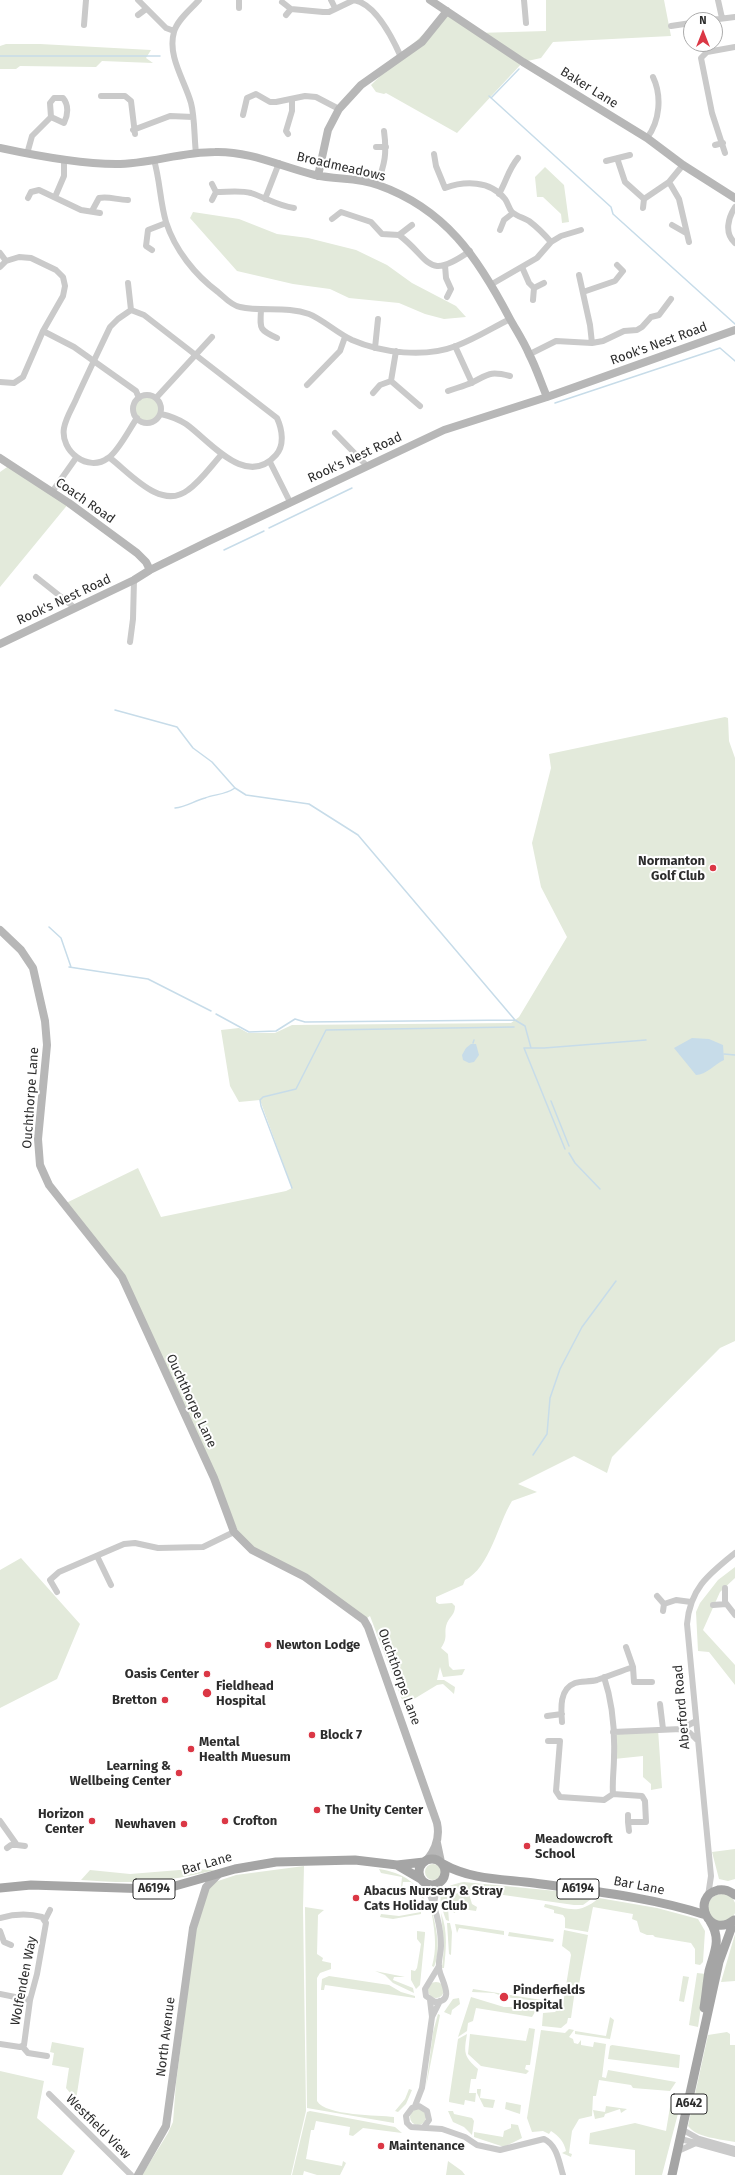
<!DOCTYPE html>
<style>
body{margin:0}
#map{position:relative;width:735px;height:2175px;overflow:hidden;background:#fff;font-family:"Fira Sans",sans-serif}
canvas{display:block}
.north{position:absolute;left:683px;top:12px;width:40px;height:40px;box-sizing:border-box;background:#fff;border:1px solid #ababab;border-radius:50%;rotate:0deg;font-size:11px;font-weight:700;line-height:16px;text-align:center;color:#2d2d2d}
.north::after{content:'';display:block;margin:auto;width:14px;height:18px;background:#db3745;clip-path:polygon(50% 0,100% 100%,50% 72%,0 100%)}
</style>
<div id="map">
<canvas width="735" height="2175"></canvas>
<div class="north">N</div>
</div>
<script>
const g = document.querySelector('canvas').getContext('2d');
g.lineJoin = 'round';
function paint(path, color) { g.fillStyle = color; g.fill(path, 'evenodd'); }
function stroke(path, color, width, dash) { g.strokeStyle = color; g.lineWidth = width; g.lineCap = dash ? 'butt' : 'round'; g.setLineDash(dash || []); g.stroke(path); }
function label(font, color, halo, rows, align = 'center') {
  g.font = font + ' "Fira Sans",sans-serif'; g.lineWidth = 4; g.setLineDash([]); g.textBaseline = 'middle'; g.strokeStyle = halo; g.fillStyle = color; for (const [text, x, y, turn = 0] of rows) {
    g.save(); g.translate(x, y); g.rotate((+turn || 0) * Math.PI / 180); g.textAlign = isNaN(turn) ? turn : align; if (halo) g.strokeText(text, 0, 0); g.fillText(text, 0, 0); g.restore();
  }
}
paint(new Path2D(`
 M 546,0 L 664,0 L 671,36 L 553,42 L 541,58 L 523,62 L 457,133 L 386,93 L 384,94 L 376,92 L 371,85 L 447,11 L 477,33 L 546,31 Z
 M 6,44 L 40,44 L 151,50 L 146,58 L 153,63 L 102,61 L 96,67 L 20,66 L 16,69 L 0,69 L 0,46 Z
 M 545,167 L 564,185 L 569,222 L 562,223 L 561,214 L 543,197 L 537,197 L 535,177 Z
 M 193,212 L 239,219 L 277,234 L 308,238 L 356,250 L 387,265 L 412,283 L 456,306 L 466,317 L 444,319 L 425,314 L 399,303 L 349,298 L 330,289 L 293,284 L 237,271 L 190,218 Z
 M133 409a14 14 0 1 1 28 0a14 14 0 1 1-28 0Z
 M 10,465 L 69,503 L 0,587 L 0,472 Z
 M 725,717 L 728,718 L 729,741 L 735,758 L 735,1341 L 720,1348 L 612,1457 L 607,1473 L 574,1456 L 518,1484 L 537,1492 L 512,1501 C 498,1523 490,1568 465,1580 L 463,1585 L 436,1597 L 436,1602 L 439,1604 L 452,1603 L 455,1606 C 455,1615 450,1616 447,1623 C 443,1634 449,1636 441,1648 L 448,1654 L 449,1666 L 453,1670 L 465,1669 L 462,1675 L 443,1677 L 440,1667 L 437,1680 L 444,1680 L 455,1687 L 454,1694 L 443,1684 L 437,1685 L 404,1705 L 370,1616 L 364,1620 L 305,1577 L 243,1542 L 122,1277 L 64,1204 L 138,1168 L 161,1217 L 286,1191 L 292,1188 L 260,1100 L 239,1102 L 230,1086 L 221,1030 L 239,1028 L 248,1033 L 275,1033 L 292,1025 L 511,1023 L 519,1017 L 567,937 L 541,887 L 532,843 L 551,768 L 549,754 Z
 M 21,1558 L 80,1624 L 57,1679 L 0,1708 L 0,1570 Z
 M 735,1567 L 735,1578 L 720,1592 L 703,1630 L 735,1665 L 735,1685 L 709,1652 L 698,1651 L 696,1612 L 700,1603 L 718,1580 Z
 M 658,1729 L 662,1788 L 651,1790 L 651,1784 L 643,1777 L 643,1756 L 614,1759 L 613,1732 Z
 M 735,1849 L 735,1879 L 728,1881 L 719,1879 L 712,1852 Z
 M425 1872a8 8 0 1 1 16 0a8 8 0 1 1-16 0Z
 M 304,1866 L 303,1908 L 306,2111 L 291,2175 L 142,2175 L 168,2133 L 173,2122 L 176,2083 L 197,1920 L 208,1889 L 215,1882 L 236,1875 Z
 M 192,1869 L 215,1870 C 164,1883 133,1884 81,1880 L 90,1870 L 130,1874 Z
 M 379,1869 C 404,1873 419,1883 428,1907 L 414,1885 L 411,1882 L 403,1882 L 399,1906 L 402,1877 L 381,1873 Z
 M 464,1882 L 556,1891 L 594,1897 L 583,1905 L 574,1905 L 454,1888 L 447,1895 L 449,1921 L 446,1920 C 438,1897 435,1887 464,1882 Z
 M 461,1892 L 469,1894 L 472,1904 L 477,1907 L 476,1911 L 456,1908 L 455,1913 L 453,1912 L 452,1899 L 455,1894 Z
 M708 1908a14 14 0 1 1 28 0a14 14 0 1 1-28 0Z
 M 599,1898 L 657,1908 L 698,1919 L 705,1931 L 703,1962 L 700,1965 L 695,1964 L 695,1949 L 691,1943 L 655,1937 L 653,1935 L 647,1935 L 640,1932 L 637,1921 L 632,1919 L 633,1914 L 593,1907 L 588,1932 L 565,1928 L 565,1918 L 563,1915 L 554,1913 L 554,1910 L 544,1907 L 545,1904 C 570,1908 577,1916 599,1898 Z
 M 305,1907 L 324,1910 L 318,1915 L 317,1954 L 323,1958 L 322,1961 L 331,1963 L 331,1969 L 320,1973 L 317,1978 L 317,2101 C 326,2116 378,2115 394,2117 L 394,2123 L 307,2108 Z
 M 421,1912 L 421,1914 L 393,1919 L 380,1917 L 381,1914 L 399,1916 Z
 M 441,1913 C 448,1930 446,1950 444,1968 L 442,1968 L 444,1947 Z
 M 432,1915 L 433,1915 C 437,1932 441,1950 434,1967 L 432,1966 C 437,1948 435,1933 432,1915 Z
 M 447,1923 L 450,1923 L 452,1932 L 451,1955 L 449,1954 Z
 M 455,1924 L 504,1931 L 504,1935 L 459,1928 L 457,1933 Z
 M 564,1930 L 588,1935 L 578,1990 L 575,1990 L 571,2018 L 568,2018 L 567,2023 L 561,2028 L 542,2026 L 543,2013 L 555,2012 L 563,2004 L 571,1955 L 570,1952 L 562,1946 Z
 M 417,1931 L 425,1932 L 425,1934 L 420,1985 L 416,1989 L 411,1980 L 411,1970 L 415,1971 L 417,1968 L 421,1944 L 417,1939 Z
 M 509,1932 L 554,1939 L 553,1942 L 508,1936 Z
 M 735,1934 L 735,1981 L 721,1982 Z
 M 375,1971 L 405,1977 L 394,1977 L 393,1980 L 413,1988 L 414,1993 L 393,1983 L 385,1975 Z
 M 697,1973 L 706,1974 L 698,2027 L 689,2025 Z
 M 329,1976 L 389,1985 L 401,1992 L 415,1996 L 415,1998 L 325,1985 L 324,1990 L 321,1990 L 322,1979 Z
 M 683,1976 L 689,1977 L 684,2002 L 679,2001 Z
 M428 1990a8 8 0 1 1 16 0a8 8 0 1 1-16 0Z
 M 473,1989 L 554,2002 L 554,2003 L 504,1997 L 494,1993 L 472,1992 Z
 M 471,1997 L 504,2007 L 532,2007 L 535,2012 L 532,2017 L 476,2008 L 473,2021 L 468,2023 L 467,2031 L 458,2037 Z
 M 459,1998 L 460,2004 L 452,2010 L 451,2015 L 444,2012 L 453,1999 Z
 M 438,2014 L 440,2015 L 426,2087 L 433,2032 Z
 M 610,2017 L 614,2020 L 610,2039 L 575,2034 L 575,2031 L 606,2036 Z
 M 529,2028 L 535,2029 L 530,2065 L 526,2065 L 525,2069 L 529,2071 L 526,2074 L 481,2066 L 468,2054 L 470,2034 L 526,2041 Z
 M 569,2029 L 574,2030 L 569,2037 L 573,2039 L 574,2043 L 578,2044 L 581,2040 L 581,2045 L 593,2047 L 594,2042 L 606,2044 L 602,2077 L 606,2078 L 608,2070 L 676,2082 L 670,2091 L 633,2088 L 631,2085 L 599,2080 L 596,2096 L 593,2096 L 592,2116 L 579,2119 L 572,2131 L 569,2153 L 572,2154 L 571,2157 L 562,2153 L 566,2151 C 564,2142 559,2136 551,2131 L 549,2134 L 543,2131 L 532,2132 L 527,2118 L 541,2030 L 565,2033 Z
 M 727,2032 L 730,2034 L 730,2045 L 735,2045 L 735,2142 C 721,2139 697,2138 688,2126 L 708,2035 Z
 M 467,2034 C 464,2052 463,2056 478,2069 L 476,2079 L 471,2079 L 469,2093 L 476,2093 L 475,2102 L 465,2100 L 464,2105 L 449,2102 L 449,2100 L 458,2039 Z
 M 52,2042 L 84,2048 L 76,2100 L 66,2088 L 69,2068 L 52,2065 L 54,2053 L 50,2052 Z
 M 612,2045 L 680,2055 L 679,2068 L 608,2059 L 610,2046 Z
 M 0,2071 L 44,2081 L 37,2118 L 75,2151 L 62,2175 L 0,2175 Z
 M 409,2089 L 412,2090 L 406,2104 L 398,2112 L 395,2111 L 405,2099 Z
 M 477,2089 L 481,2089 L 480,2098 L 495,2100 L 493,2108 L 484,2107 L 477,2093 Z
 M 671,2101 L 681,2102 L 662,2175 L 635,2175 L 635,2150 L 589,2144 L 590,2133 L 635,2123 L 666,2131 Z
 M 506,2102 L 521,2105 L 520,2114 L 505,2109 Z
 M 606,2106 L 627,2109 L 621,2113 L 620,2109 L 605,2114 L 604,2117 L 595,2119 L 593,2110 L 605,2112 Z
 M410 2117a8 8 0 1 1 16 0a8 8 0 1 1-16 0Z
 M 310,2111 L 395,2127 L 402,2133 L 363,2128 L 353,2136 L 349,2135 L 350,2127 L 316,2121 L 314,2130 L 311,2130 L 306,2159 L 342,2166 L 343,2161 L 346,2163 L 340,2175 L 317,2175 L 304,2171 L 303,2175 L 292,2175 L 307,2112 Z
 M 448,2111 L 453,2111 L 454,2114 L 472,2118 L 474,2121 L 472,2135 L 464,2127 L 453,2122 Z
 M 511,2124 L 518,2125 L 522,2138 L 504,2147 L 474,2137 L 474,2132 L 503,2137 L 504,2131 L 511,2128 Z
 M 448,2161 L 462,2171 L 465,2175 L 446,2175 Z`), '#e3eadb');
paint(new Path2D(`
 M 692,1038 L 709,1039 L 723,1045 L 724,1060 C 715,1064 706,1075 696,1075 L 674,1048 L 646,1040 L 674,1048 Z
 M 471,1044 L 476,1044 L 479,1055 L 474,1062 L 469,1063 L 463,1060 L 462,1055 L 466,1048 Z`), '#c7dce9');
stroke(new Path2D(`
 M 0,56 L 160,56
 M 489,96 L 611,207 L 613,214 L 735,324
 M 491,98 L 519,69
 M 555,403 L 720,348 L 735,361
 M 269,528 L 352,488
 M 224,550 L 264,531
 M 115,710 L 177,727 L 193,748 L 212,762 L 235,788 L 246,795 L 309,804 L 358,835 L 515,1020 L 525,1026 L 531,1048
 M 175,808 C 186,807 194,801 205,798 C 215,794 225,795 235,788
 M 49,927 L 61,938 L 71,967
 M 69,967 L 148,979 L 211,1011
 M 216,1014 L 249,1032 L 276,1031 L 295,1019 L 305,1022 L 515,1020
 M 473,1043 L 474,1040
 M 724,1054 L 735,1055
 M 551,1101 L 569,1146
 M 565,1149 L 524,1048 L 544,1048 L 646,1040
 M 569,1153 L 575,1163 L 600,1189
 M 292,1188 L 261,1106 L 260,1100 L 263,1097 L 296,1089 L 326,1030 L 514,1027
 M 533,1455 L 547,1434 L 550,1398 L 560,1369 L 582,1327 L 616,1281`), '#c7dce9', 1.5);
stroke(new Path2D(`
 M 138,0 L 166,28 L 174,31
 M 239,0 L 239,8
 M 331,0 L 335,8
 M 354,0 C 376,4 393,39 401,57
 M 524,0 L 526,23
 M 718,0 L 722,18
 M 282,2 L 291,9
 M 138,15 L 146,9
 M 286,15 L 291,9 L 323,12 L 329,12 L 354,0
 M 711,20 L 735,17
 M 84,25 L 86,0
 M 671,26 L 691,23
 M 101,96 L 125,96 L 131,101 L 135,134
 M 243,115 L 247,98 L 256,94 L 270,102 L 276,102 L 305,96 L 316,97 L 339,109
 M 133,130 L 170,116 L 193,117
 M 288,134 L 286,131 L 292,111 L 292,99
 M 647,138 C 660,121 662,96 653,77
 M 715,145 L 723,143
 M 376,147 L 386,147
 M 196,153 C 194,137 195,118 191,103 C 185,81 167,56 174,32 C 177,20 191,9 199,0
 M 725,153 L 712,113 L 701,58 L 707,52 L 735,47
 M 27,154 L 32,136 L 51,117 L 50,103 L 54,98 L 63,98 C 69,105 68,115 64,123 L 51,117
 M 434,154 L 436,166 L 445,188 C 464,181 490,180 505,199 C 508,203 509,209 512,212 C 516,216 524,218 529,221 C 537,227 544,234 551,242
 M 617,158 L 625,182 L 644,199 L 669,182 L 683,165
 M 154,160 C 160,180 160,202 166,222 C 175,250 195,275 218,292 C 224,297 232,306 240,307 C 262,312 287,306 309,314 C 322,319 337,333 352,340 C 382,353 425,358 456,346 C 475,339 492,328 510,319
 M 606,161 L 630,155
 M 669,182 L 679,199 L 689,242
 M 212,184 L 216,192 L 212,200
 M 377,184 C 385,164 387,153 384,131
 M 216,192 C 228,192 240,190 251,193 C 266,198 278,206 294,208
 M 499,194 C 507,180 508,170 518,158
 M 55,197 L 64,176 L 64,159
 M 28,198 L 31,192 L 39,190 L 81,210 L 100,213
 M 265,199 L 279,163
 M 735,207 C 728,218 724,233 735,243
 M 643,208 L 644,199
 M 92,211 L 99,198 C 109,196 117,200 128,200
 M 332,219 L 341,212 L 371,222 L 382,234 L 399,235 C 431,259 426,282 470,251
 M 672,225 L 686,233
 M 500,230 L 504,220 L 513,213
 M 399,235 L 412,225
 M 152,250 L 146,246 L 148,230 L 166,223
 M 0,253 L 6,261
 M 445,265 L 446,278 L 451,289 L 447,297
 M 0,267 L 6,261 L 19,257 L 31,258 L 56,270 L 63,277 L 65,286 L 63,296 L 43,331 L 23,377 L 14,383 L 0,382
 M 522,267 L 529,283 L 534,288 L 533,300
 M 579,275 L 590,325 L 592,343
 M 128,283 L 131,310
 M 492,284 L 537,258 L 551,242 L 561,236 L 581,230
 M 534,288 L 544,283
 M 583,292 L 615,281 L 623,271 L 617,265
 M 261,310 C 260,329 259,330 277,338
 M 43,331 L 74,347 L 136,391 L 139,398
 M 455,346 L 472,383
 M 375,348 L 378,319
 M 530,354 L 556,341 L 592,343 L 603,341 L 624,331 L 637,330 L 642,327 L 651,317 L 659,315 L 671,299
 M 391,381 L 420,406
 M 307,385 L 340,351 L 345,337
 M 448,391 C 456,388 465,386 473,382 C 489,374 490,371 510,376
 M 373,393 L 380,385 L 391,381 L 396,351
 M133 409a14 14 0 1 1 28 0a14 14 0 1 1-28 0Z
 M 156,398 L 212,337
 M 137,418 C 130,428 118,452 108,458 C 88,473 60,451 64,428 C 66,417 73,407 77,397 C 88,373 99,350 110,327 L 118,319 L 131,310 L 144,315 L 277,418 C 282,429 285,445 276,455 C 246,489 210,441 186,424 C 178,419 170,416 161,414
 M 335,433 L 367,466
 M 110,458 C 130,473 161,511 188,490 C 201,481 211,466 222,454
 M 270,462 L 290,502
 M 52,492 L 76,458
 M 36,577 L 75,608
 M 130,642 L 133,619 L 134,580
 M 97,1556 L 111,1585
 M 725,1588 L 725,1602 L 735,1615
 M 57,1592 L 50,1580 L 59,1572 L 124,1544 L 135,1543 L 158,1548 L 203,1547 L 234,1532
 M 657,1596 L 664,1604 L 663,1611
 M 664,1604 L 676,1600 L 691,1602
 M 713,1605 L 726,1604
 M 626,1647 L 633,1667
 M 604,1677 C 613,1704 615,1729 614,1757 C 614,1770 612,1781 613,1794
 M 660,1704 L 663,1729
 M 547,1716 L 562,1714
 M 562,1722 C 561,1709 559,1689 575,1683 C 581,1681 590,1682 597,1680 C 609,1676 621,1671 633,1667 L 634,1682 L 652,1682
 M 681,1729 L 690,1733 L 697,1740
 M 613,1732 L 681,1729 L 696,1721
 M 548,1741 L 560,1741 L 556,1791 L 560,1797 L 604,1800 L 613,1794 L 642,1796 L 645,1801 L 646,1822 L 628,1822 L 628,1815
 M 0,1821 L 17,1845 L 11,1845 L 7,1848
 M 628,1822 L 629,1831
 M 17,1845 L 25,1846
 M 425,1883 C 434,1903 441,1923 441,1946 C 441,1953 438,1960 439,1968 C 440,1979 457,2001 435,2002 L 426,1996 L 425,1989 L 439,1966
 M 708,1896 L 711,1876 L 687,1624 C 690,1588 709,1574 735,1553
 M 434,1903 L 438,1884
 M 0,1918 C 14,1914 27,1913 42,1917 L 46,1923 L 37,1974 L 30,2000 L 24,2045 L 20,2047 L 0,2044
 M 45,1920 L 50,1910
 M 0,1931 L 4,1942 L 11,1945
 M 0,1994 L 30,2000
 M 432,2017 L 440,2001
 M 22,2046 L 28,2053 L 47,2056
 M 49,2094 L 131,2175
 M 415,2106 L 422,2088 L 432,2017 L 430,2000
 M 424,2127 L 429,2120 L 427,2111 L 419,2106 L 412,2108 L 406,2116 L 407,2123 L 411,2127 L 442,2129 L 465,2137 L 477,2145 L 500,2150 L 544,2139 C 557,2145 559,2162 563,2175
 M 683,2130 L 699,2139 L 735,2149
 M 681,2139 L 735,2154
 M 678,2151 L 696,2143`), '#cacaca', 6);
stroke(new Path2D(`
 M 430,0 L 523,62 L 647,138 L 683,165 L 735,198
 M 0,148 C 37,156 78,164 116,164 C 149,164 181,152 215,152 C 250,151 282,167 315,175 C 336,180 358,177 378,185 C 446,209 478,258 510,319 C 516,330 524,342 529,354 C 536,367 541,383 547,397
 M 318,176 L 328,130 L 339,109 L 361,85 L 422,42 L 447,11
 M 0,458 L 69,503 L 137,553 L 146,562 L 150,570
 M 0,644 L 134,580 L 150,570 L 207,542 L 444,430 L 547,397 L 735,330
 M 0,930 L 21,950 L 33,968 L 45,1021 L 47,1045 L 38,1139 L 40,1165 L 49,1185 L 122,1277 L 214,1478 L 234,1532 L 252,1550 L 305,1577 L 364,1620 L 368,1627 L 437,1823 C 440,1837 436,1849 427,1860
 M 437,1843 L 441,1862
 M 138,2175 L 166,2126 L 193,1928 L 206,1887 L 218,1875`), '#b7b7b7', 8);
stroke(new Path2D(`
 M419 1872a13 13 0 1 1 26 0a13 13 0 1 1-26 0Z
 M 443,1864 C 471,1880 503,1879 534,1883 C 591,1891 651,1897 706,1915
 M 397,1865 L 421,1879
 M 0,1888 L 31,1885 L 151,1889 L 175,1886 L 235,1869 L 276,1862 L 355,1860 L 397,1865 L 424,1862
 M 734,1920 C 709,1940 690,1897 718,1890 C 724,1889 730,1891 735,1895
 M 704,2008 C 706,1996 707,1983 709,1971 C 714,1952 722,1940 710,1921
 M 672,2175 L 719,1962 L 734,1921`), '#a5a5a5', 9);
for (const [x, y, r, color] of [
 [713,868,4,"#db3745"],
 [268,1645,4,"#db3745"],
 [207,1674,4,"#db3745"],
 [207,1693,5,"#db3745"],
 [165,1700,4,"#db3745"],
 [312,1735,4,"#db3745"],
 [191,1749,4,"#db3745"],
 [179,1773,4,"#db3745"],
 [317,1810,4,"#db3745"],
 [92,1821,4,"#db3745"],
 [225,1821,4,"#db3745"],
 [184,1824,4,"#db3745"],
 [527,1846,4,"#db3745"],
 [356,1898,4,"#db3745"],
 [504,1997,5,"#db3745"],
 [381,2146,4,"#db3745"]
]) { const dot = new Path2D(); dot.arc(x, y, r, 0, 2 * Math.PI); g.fillStyle = color; g.fill(dot); stroke(dot, '#fff', 1.5); }
for (const [x, y, w] of [
 [154,1889,42],
 [578,1889,42],
 [689,2104,36]
]) { const box = new Path2D(); box.roundRect(x - w / 2, y - 10, w, 20, 3); g.fillStyle = '#fff'; g.fill(box); stroke(box, '#2d2d2d', 1); }
label('bold 12px', '#2d2d2d', null, [
 ["A6194",154,1889],
 ["A6194",578,1889],
 ["A642",689,2104]
]);
label('13px', '#2d2d2d', '#fff', [
 ["Baker Lane",589,88,32],
 ["Broadmeadows",341,167,13],
 ["Rook's Nest Road",659,344,-20],
 ["Rook's Nest Road",355,458,-25],
 ["Coach Road",85,501,35],
 ["Rook's Nest Road",64,600,-25],
 ["Ouchthorpe Lane",31,1098,-86],
 ["Ouchthorpe Lane",191,1401,65],
 ["Ouchthorpe Lane",399,1677,70],
 ["Aberford Road",682,1707,-95],
 ["Bar Lane",207,1864,-16],
 ["Bar Lane",639,1886,11],
 ["Wolfenden Way",24,1981,-79],
 ["North Avenue",166,2037,-83],
 ["Westfield View",98,2127,45]
]);
label('bold 13px', '#2d2d2d', '#fff', [
 ["Normanton",705,861,"right"],
 ["Golf Club",705,876,"right"],
 ["Newton Lodge",276,1645],
 ["Oasis Center",199,1674,"right"],
 ["Fieldhead",216,1686],
 ["Hospital",216,1701],
 ["Bretton",157,1700,"right"],
 ["Block 7",320,1735],
 ["Mental",199,1742],
 ["Health Muesum",199,1757],
 ["Learning &",171,1766,"right"],
 ["Wellbeing Center",171,1781,"right"],
 ["The Unity Center",325,1810],
 ["Horizon",84,1814,"right"],
 ["Center",84,1829,"right"],
 ["Crofton",233,1821],
 ["Newhaven",176,1824,"right"],
 ["Meadowcroft",535,1839],
 ["School",535,1854],
 ["Abacus Nursery & Stray",364,1891],
 ["Cats Holiday Club",364,1906],
 ["Pinderfields",513,1990],
 ["Hospital",513,2005],
 ["Maintenance",389,2146]
], 'left');
</script>
